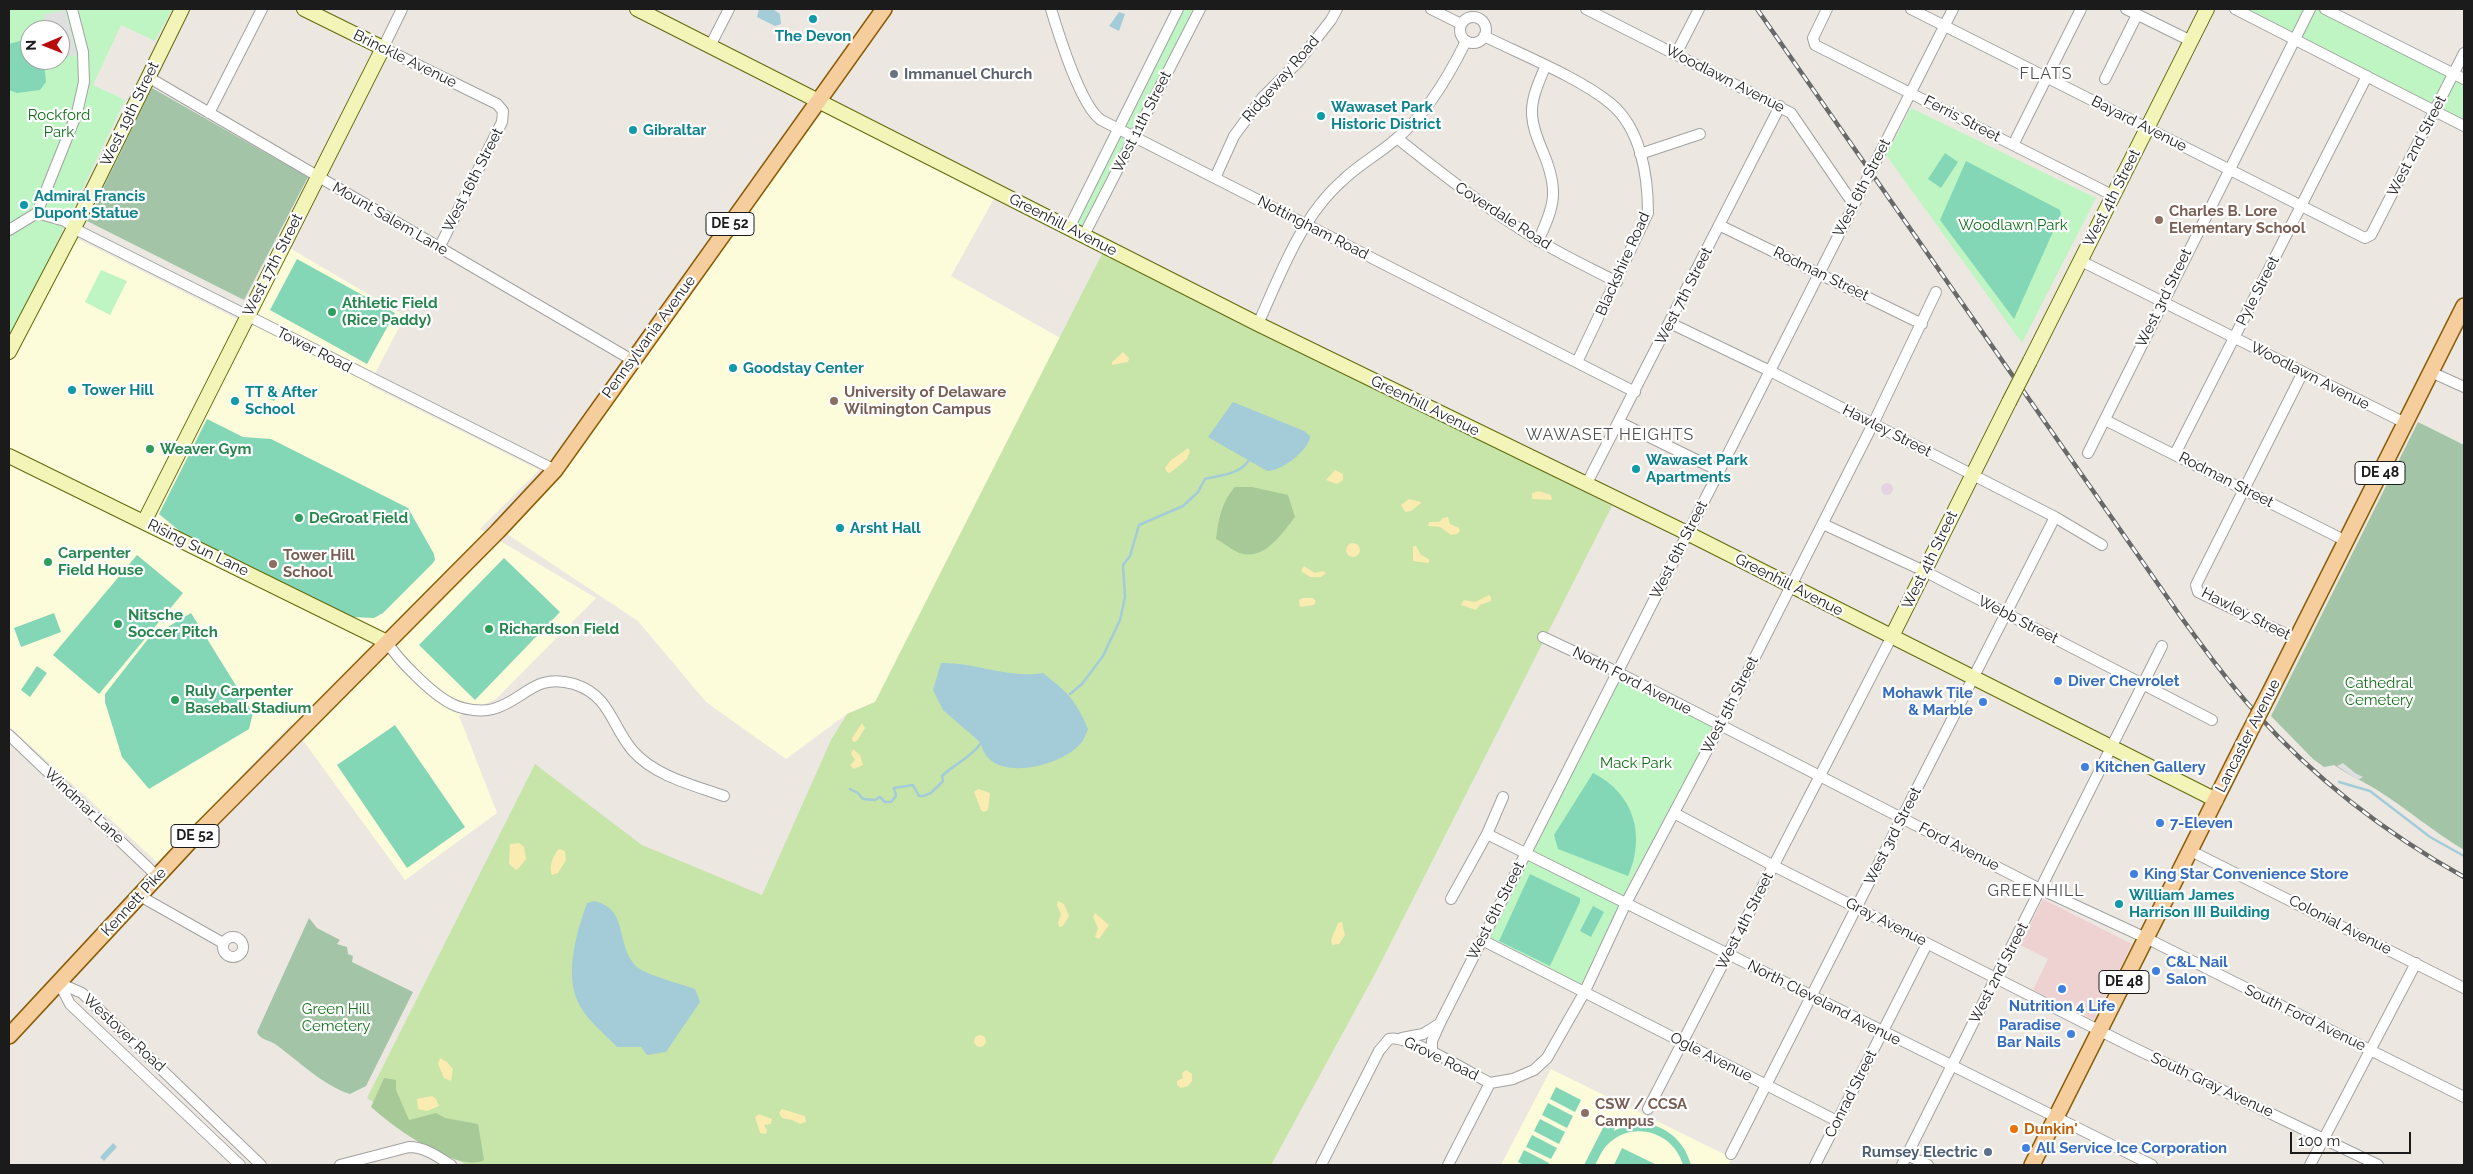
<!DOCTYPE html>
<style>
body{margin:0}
#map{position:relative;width:2473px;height:1174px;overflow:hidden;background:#ece8e1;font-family:Raleway,sans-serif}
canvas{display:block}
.frame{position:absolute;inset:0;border:10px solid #1b1b1b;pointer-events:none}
.north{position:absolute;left:20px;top:20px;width:50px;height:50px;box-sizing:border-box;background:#fff;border:1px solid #a4a4a4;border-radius:50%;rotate:269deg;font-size:14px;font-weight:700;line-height:20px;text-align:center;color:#1b1b1b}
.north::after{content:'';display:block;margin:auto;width:18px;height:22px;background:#ba0c0e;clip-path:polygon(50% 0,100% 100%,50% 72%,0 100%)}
.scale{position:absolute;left:2290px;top:1132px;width:121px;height:22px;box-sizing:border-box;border:2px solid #1b1b1b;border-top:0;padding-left:6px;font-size:15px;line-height:18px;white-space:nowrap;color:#1b1b1b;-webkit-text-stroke:4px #fff;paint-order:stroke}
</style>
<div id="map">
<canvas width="2473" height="1174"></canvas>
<div class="frame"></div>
<div class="north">N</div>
<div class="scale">100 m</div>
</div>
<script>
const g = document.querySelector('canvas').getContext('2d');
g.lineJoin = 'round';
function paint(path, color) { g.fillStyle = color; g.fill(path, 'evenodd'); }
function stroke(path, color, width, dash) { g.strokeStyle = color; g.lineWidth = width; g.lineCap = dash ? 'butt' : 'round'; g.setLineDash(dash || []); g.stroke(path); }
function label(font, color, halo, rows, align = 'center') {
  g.font = font + ' Raleway,sans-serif'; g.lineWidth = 4.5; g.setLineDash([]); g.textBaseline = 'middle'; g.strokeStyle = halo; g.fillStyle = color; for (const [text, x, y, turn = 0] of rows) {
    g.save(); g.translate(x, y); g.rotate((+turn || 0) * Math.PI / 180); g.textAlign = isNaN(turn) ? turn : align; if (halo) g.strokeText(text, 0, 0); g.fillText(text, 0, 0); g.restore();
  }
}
paint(new Path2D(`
 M 2043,899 L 2132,944 L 2094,1020 L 2033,990 L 2048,959 L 2020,945 Z`), '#edd2d1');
paint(new Path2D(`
 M1881 489a6 6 0 1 1 12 0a6 6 0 1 1-12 0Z`), '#e5d3e2');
paint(new Path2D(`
 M 822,112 L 996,195 L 951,276 L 1083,351 L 875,702 L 847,714 L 786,759 L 706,702 L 638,621 L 507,534 L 578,452 Z
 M 72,236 L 249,325 L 288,247 L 405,316 L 369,385 L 539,470 L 480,529 L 596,598 L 496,699 L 459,716 L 497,813 L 405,880 L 291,724 L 158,863 L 9,726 L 9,363 Z
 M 1551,1069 L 1732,1158 L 1728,1165 L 1501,1165 Z`), '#fdfcda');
paint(new Path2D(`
 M 1107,244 L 1612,506 L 1376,972 L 1271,1165 L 466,1165 L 367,1098 L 535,764 L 642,845 L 762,895 L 831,740 L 847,714 L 875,702 Z`), '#c7e4a9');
paint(new Path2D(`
 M 1235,487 L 1252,487 L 1288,495 L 1295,517 C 1283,532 1266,559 1243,554 C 1234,552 1224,543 1216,539 C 1218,520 1222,501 1235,487 Z
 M 384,1078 L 396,1080 L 396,1090 L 409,1120 L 436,1113 L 445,1118 L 478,1124 L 484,1160 C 457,1174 392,1126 371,1107 Z`), '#a7c998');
paint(new Path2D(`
 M 1123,352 L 1129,358 L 1128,362 L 1112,365 L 1112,362 Z
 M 1188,448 L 1190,451 L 1187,459 L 1170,473 L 1167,472 L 1165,468 L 1170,461 Z
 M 1335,470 L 1343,474 L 1343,480 L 1337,484 L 1326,480 Z
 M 1539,491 L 1551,495 L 1552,500 L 1532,499 L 1532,493 Z
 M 1409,499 L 1421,502 L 1421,503 L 1411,511 L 1405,512 L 1401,505 Z
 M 1448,517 L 1450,524 L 1459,528 L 1460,531 L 1457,534 L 1451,535 L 1440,527 L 1428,526 L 1429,522 L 1439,522 L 1443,518 Z
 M1346 550a7 7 0 1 1 14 0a7 7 0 1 1-14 0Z
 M 1413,546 L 1416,546 L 1421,555 L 1429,559 L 1429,563 L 1413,561 Z
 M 1304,566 L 1315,573 L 1323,571 L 1326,573 L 1321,577 L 1310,577 L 1301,571 Z
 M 1489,595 L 1491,597 L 1491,601 L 1480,605 L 1476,610 L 1461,605 L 1464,600 L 1475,602 Z
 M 1303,598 L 1313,598 L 1316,601 L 1314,605 L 1300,607 L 1299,600 Z
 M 862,723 L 865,728 L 857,741 L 853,742 L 852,738 Z
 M 853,749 L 860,755 L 863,765 L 854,769 L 850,765 L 855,760 L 851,754 Z
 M 978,789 L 990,793 L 988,810 L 984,812 L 981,810 L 974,792 Z
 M 519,843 L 524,847 L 526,859 L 519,868 L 516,870 L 509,864 L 510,844 Z
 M 559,849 L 565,851 L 566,860 L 558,873 L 552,875 C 548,868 553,855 559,849 Z
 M 1058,901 L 1064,904 L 1069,916 L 1063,926 L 1059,927 L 1058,923 L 1061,914 L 1057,905 Z
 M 1095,913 L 1109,925 L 1099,939 L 1095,937 L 1098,928 L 1093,917 Z
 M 1342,922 L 1345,935 L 1339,944 L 1332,945 L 1331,940 L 1338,923 Z
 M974 1041a6 6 0 1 1 12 0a6 6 0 1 1-12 0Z
 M 440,1058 L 447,1062 L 453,1069 L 451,1081 L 444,1078 L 438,1064 Z
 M 1186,1070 L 1192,1074 L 1192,1081 L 1188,1086 L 1181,1088 L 1177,1085 L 1177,1081 L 1183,1078 L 1182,1073 Z
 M 432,1096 L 436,1099 L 439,1106 L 427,1111 L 418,1109 L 417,1099 Z
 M 782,1109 L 805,1116 L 806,1122 L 800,1124 L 792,1120 L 782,1118 L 779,1113 Z
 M 759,1114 L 772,1119 L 771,1124 L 764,1125 L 767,1130 L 766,1134 L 760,1133 L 755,1117 Z`), '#faebb1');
paint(new Path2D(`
 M 152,88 L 308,177 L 244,300 L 87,221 Z
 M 2418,422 L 2464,445 L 2464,850 C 2434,832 2407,809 2377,790 C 2363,781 2348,775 2334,765 L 2324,767 L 2313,759 L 2271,716 Z
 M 309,918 L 317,928 L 340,940 L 337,944 L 347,947 L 348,954 L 353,956 L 352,962 L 413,992 L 366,1086 L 350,1094 C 322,1085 299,1061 275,1044 C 269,1040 260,1040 257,1032 Z`), '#a4c4a8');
paint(new Path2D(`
 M 9,9 L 172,9 L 155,41 L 121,25 L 93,85 L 125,100 L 14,332 L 9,330 ZM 30,30 L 60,30 L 60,60 L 30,60 Z
 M 1178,9 L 1200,9 L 1084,235 L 1069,228 Z
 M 2235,9 L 2325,9 L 2464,79 L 2464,126 Z
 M 1911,108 L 2096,198 L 2022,343 L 1886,155 Z
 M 101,270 L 127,281 L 110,315 L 85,302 Z
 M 1617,672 L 1720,726 L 1584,993 L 1482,940 Z`), '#bff5c3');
paint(new Path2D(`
 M 30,38 L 30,60 L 44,60 L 46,82 L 40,90 L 17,93 L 9,90 L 9,44 Z
 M 1945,153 L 1958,162 L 1941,188 L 1928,179 Z
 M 1966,161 L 2060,210 L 2061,214 L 2014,319 L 1940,220 Z
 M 297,259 L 395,313 L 367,364 L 270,310 Z
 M 273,386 L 280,390 L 274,401 L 267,398 Z
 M 207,419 L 243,437 L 271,439 L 408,508 L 434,554 L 435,560 L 432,564 L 383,613 L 374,618 L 352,617 L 182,533 L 159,514 Z
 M 137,555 L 183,593 L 99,694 L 53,655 Z
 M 504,558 L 560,612 L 475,700 L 419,645 Z
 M 54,613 L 61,632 L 21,647 L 14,628 Z
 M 191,613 L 253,713 L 249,729 L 149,789 L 122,757 L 105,702 L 105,694 L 148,639 Z
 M 37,666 L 47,673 L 30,697 L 21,690 Z
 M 395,725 L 465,827 L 407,868 L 337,765 Z
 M 1593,773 C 1634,793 1646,836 1628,876 L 1558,849 L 1554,835 Z
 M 1530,874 L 1580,898 L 1580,902 L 1550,966 L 1499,941 Z
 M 1593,906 L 1604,912 L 1591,937 L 1580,931 Z
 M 1556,1087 L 1581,1100 L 1575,1112 L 1550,1099 Z
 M 1548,1103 L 1573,1116 L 1567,1128 L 1542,1115 Z
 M 1540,1119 L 1565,1132 L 1559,1144 L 1534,1131 Z
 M 1607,1120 L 1616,1124 L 1614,1131 C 1646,1112 1682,1131 1691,1165 L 1683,1165 C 1674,1132 1632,1119 1607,1145 C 1602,1150 1599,1158 1595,1165 L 1584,1165 Z
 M 1532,1135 L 1557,1148 L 1551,1159 L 1526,1147 Z
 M 1622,1148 L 1657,1165 L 1614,1165 Z
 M 1524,1150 L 1549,1163 L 1548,1165 L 1524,1165 L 1518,1162 Z`), '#83d7b6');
paint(new Path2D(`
 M 65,10 L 75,47 L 76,56 L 60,55 L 60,30 L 47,30 L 43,15 Z
 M 2343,763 L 2355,773 L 2363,777 L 2358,780 L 2337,766 Z`), '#dfdfdf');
paint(new Path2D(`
 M 759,9 L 773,9 L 780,14 L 781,24 L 775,26 L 757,17 Z
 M 1119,12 L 1125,14 L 1119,31 L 1109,26 Z
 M 1233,402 L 1304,431 L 1310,436 C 1310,450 1280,472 1267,471 L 1208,437 Z
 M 941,663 C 975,662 1009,679 1043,673 C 1067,692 1076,700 1088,729 C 1086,734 1084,740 1081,743 C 1062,767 988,785 981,743 L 943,710 L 933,690 Z
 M 594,901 C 630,909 614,944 637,967 C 644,974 684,985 695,989 L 700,1002 L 666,1052 L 647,1055 L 641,1047 L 617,1047 C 604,1033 585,1019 577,1000 C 565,971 577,931 587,903 Z
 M 113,1143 L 117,1147 L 104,1161 L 100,1157 Z`), '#a4ccd8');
stroke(new Path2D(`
 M 1070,694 L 1082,684 L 1103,656 L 1120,620 L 1125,597 L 1123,565 L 1130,556 L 1139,525 L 1183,506 L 1198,492 L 1205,479 C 1221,475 1239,475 1249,460
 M 2339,782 L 2370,791 L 2430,837 L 2464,856
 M 850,789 L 858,793 L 863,799 L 875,800 L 880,797 L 885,802 L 891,802 L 896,796 L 894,788 L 913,785 L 919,796 L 923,796 L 931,793 L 943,781 L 942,776 C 954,764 971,758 981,743`), '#a4ccd8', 2.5);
const street = new Path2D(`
 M 402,9 L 383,48 L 497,104 L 503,111 L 502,122 L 439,248
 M 1051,9 C 1059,35 1080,105 1101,120 L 1635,392
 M 1431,9 L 1461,24
 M 1586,9 L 1791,113 L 1854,205
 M 1827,9 L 1813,38 L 1815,45 L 2114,196
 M 1911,9 L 2365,238 L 2371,235 L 2464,53
 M 2126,9 L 2191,41
 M 2235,9 L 2464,126
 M 2325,9 L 2464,79
 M1460 30a13 13 0 1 1 26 0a13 13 0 1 1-26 0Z
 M 1484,36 C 1522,55 1578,77 1610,103 C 1641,128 1648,176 1648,213 L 1577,362
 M 710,46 L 729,9
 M 1676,54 L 1699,9
 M 148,77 L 632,360
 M 2105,79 L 2137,15
 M 209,113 L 262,9
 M 1397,138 C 1442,174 1487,209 1536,239 C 1562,255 1590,268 1617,282
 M 2013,145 L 2081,9
 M 1640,154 L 1700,134
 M 1877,159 L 1953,9
 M 1215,178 L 1234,136 L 1262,98 L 1298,62 L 1331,20 L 1337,9
 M 37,213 L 65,221 L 77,230 L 555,470
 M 1719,225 L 1922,324
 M 1069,228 L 1178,9
 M 9,230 L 37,213 L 77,113 L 84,82 L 83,52 L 72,9
 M 1084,235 L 1200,9
 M 1538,241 C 1555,205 1559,190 1543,152 C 1538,140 1533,129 1532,115 C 1531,98 1539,82 1545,67
 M 2081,261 L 2405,423
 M 1670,323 L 1770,371 L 2055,517 L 2102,545
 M 1258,324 C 1280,275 1301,217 1342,181 C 1358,165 1379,154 1396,139 C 1427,114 1449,76 1466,41
 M 2431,372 L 2464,387
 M 2105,420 L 2346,541
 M 1619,422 L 1719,471
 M 2088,453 L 2310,9
 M 2175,454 L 2367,76
 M 1586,485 L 1780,106
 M 1823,524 L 1924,571 L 2212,720
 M 1543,637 L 1617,672 L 2040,889 L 2146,938 L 2464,1097
 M 2296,639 L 2198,592 L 2196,585 L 2303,372
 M 387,642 C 398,660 433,695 452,704 C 464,710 481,712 493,709 C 524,701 534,672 574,684 C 611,696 611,726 633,751 C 655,776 693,785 724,796
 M 9,735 L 158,877
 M 1674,813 L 1774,866 L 2134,1048 L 2378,1165
 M 1487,834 L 2152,1165
 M 2189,850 L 2464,988
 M 140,896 L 223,943
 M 1451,899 L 1487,834 L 1503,797
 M223 947a10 10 0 1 1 20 0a10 10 0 1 1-20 0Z
 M 1482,940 L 1837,1121
 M 59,983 L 82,993 L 261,1165
 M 59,983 L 70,1004 L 240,1165
 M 1402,1038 L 1423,1034 L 1439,1024
 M 1432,1053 L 1432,1041 L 1440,1023 L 1865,183
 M 1490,1083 L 1513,1079 L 1534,1070 L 1547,1058 L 1584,993 L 1626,903 L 1720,726 L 1873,424 L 1936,292
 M 1648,1109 L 1892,636
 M 1731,1154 L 2055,517
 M 1907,1155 L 1928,1165
 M 340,1165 L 409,1147 C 425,1147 438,1157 451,1165
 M 1321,1165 L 1379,1051 L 1389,1039 C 1408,1034 1470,1073 1490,1083
 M 1448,1165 L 1490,1083
 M 1815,1165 L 1927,944
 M 1902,1165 L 2162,646
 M 2310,1165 L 2416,963`);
const secondary = new Path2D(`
 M 637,9 L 1258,324 L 1687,533 L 2216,800
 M 9,352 L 74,228 L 182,9
 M 2030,361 L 2207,9
 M 9,456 L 387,642
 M 144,522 L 383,48 L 304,9
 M 1892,636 L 2009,402`);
const primary = new Path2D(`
 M 2268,696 L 2464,306
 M 9,1036 L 193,838 L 498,531 L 555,470 L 884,9
 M 2032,1165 L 2248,735`);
stroke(street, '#a2a2a2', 12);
stroke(secondary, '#60690b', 16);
stroke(primary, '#8a5e09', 18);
stroke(street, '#fff', 10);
stroke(secondary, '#f2f5b7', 14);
stroke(primary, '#f6ce9d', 15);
const rail = new Path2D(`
 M 1757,9 L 2181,617 C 2205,650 2229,683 2256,713 C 2315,779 2387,834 2464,877`);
stroke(rail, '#696969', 4.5);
stroke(rail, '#fff', 2.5, [8]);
const streetBridge = new Path2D(`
 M 1865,183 L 1877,159`);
const secondaryBridge = new Path2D(`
 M 2009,402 L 2030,361`);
const primaryBridge = new Path2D(`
 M 2248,735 L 2268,696`);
stroke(streetBridge, '#a2a2a2', 12, []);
stroke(secondaryBridge, '#60690b', 16, []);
stroke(primaryBridge, '#8a5e09', 18, []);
stroke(streetBridge, '#fff', 10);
stroke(secondaryBridge, '#f2f5b7', 14);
stroke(primaryBridge, '#f6ce9d', 15);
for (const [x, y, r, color] of [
 [813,19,5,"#0f9aa8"],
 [894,74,5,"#6b7280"],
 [1321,116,5,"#0f9aa8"],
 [633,130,5,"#0f9aa8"],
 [24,205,5,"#0f9aa8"],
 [2159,220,5,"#8d6e63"],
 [332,312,5,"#2e9e5b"],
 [733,368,5,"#0f9aa8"],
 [72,390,5,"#0f9aa8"],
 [235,401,5,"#0f9aa8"],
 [834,401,5,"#8d6e63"],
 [150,449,5,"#2e9e5b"],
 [1636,469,5,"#0f9aa8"],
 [299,518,5,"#2e9e5b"],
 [840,528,5,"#0f9aa8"],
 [48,562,5,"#2e9e5b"],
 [273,564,5,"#8d6e63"],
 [118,624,5,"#2e9e5b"],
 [489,629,5,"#2e9e5b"],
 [2058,681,5,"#3f7fe0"],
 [175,700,5,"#2e9e5b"],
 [1983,702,5,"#3f7fe0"],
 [2085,767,5,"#3f7fe0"],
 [2160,823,5,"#3f7fe0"],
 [2134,874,5,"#3f7fe0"],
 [2119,904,5,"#0f9aa8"],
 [2156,971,5,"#3f7fe0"],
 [2062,989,5,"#3f7fe0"],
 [2071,1034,5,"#3f7fe0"],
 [1585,1113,5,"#8d6e63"],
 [2014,1129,5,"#e8710a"],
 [2026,1148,5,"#3f7fe0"],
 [1988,1152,5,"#5c6f8a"]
]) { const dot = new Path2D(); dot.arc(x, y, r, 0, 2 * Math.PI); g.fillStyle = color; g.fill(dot); stroke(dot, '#fff', 2); }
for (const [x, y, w] of [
 [730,224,48],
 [2380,473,50],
 [195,836,48],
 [2124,982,50]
]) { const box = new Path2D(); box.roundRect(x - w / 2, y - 11.5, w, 23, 4); g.fillStyle = '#fff'; g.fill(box); stroke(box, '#1b1b1b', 1); }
label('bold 14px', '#1b1b1b', null, [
 ["DE 52",730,224],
 ["DE 48",2380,473],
 ["DE 52",195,836],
 ["DE 48",2124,982]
]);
label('bold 15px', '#0d838f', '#fff', [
 ["The Devon",813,36,"center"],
 ["Wawaset Park",1331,107],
 ["Historic District",1331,124],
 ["Gibraltar",643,130],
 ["Admiral Francis",34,196],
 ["Dupont Statue",34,213],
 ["Goodstay Center",743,368],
 ["Tower Hill",82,390],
 ["TT & After",245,392],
 ["School",245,409],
 ["Wawaset Park",1646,460],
 ["Apartments",1646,477],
 ["Arsht Hall",850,528],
 ["William James",2129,895],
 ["Harrison III Building",2129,912]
], 'left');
label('15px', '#1b1b1b', '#fff', [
 ["Brinckle Avenue",405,59,26],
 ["Ridgeway Road",1281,79,-49],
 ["Woodlawn Avenue",1725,79,27],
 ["West 19th Street",130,114,-64],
 ["Ferris Street",1962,119,27],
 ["West 11th Street",1142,122,-63],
 ["Bayard Avenue",2139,124,27],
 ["West 2nd Street",2417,146,-63],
 ["West 16th Street",473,180,-63],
 ["West 6th Street",1862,188,-63],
 ["West 4th Street",2112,198,-63],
 ["Coverdale Road",1503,216,33],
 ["Mount Salem Lane",390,219,30],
 ["Greenhill Avenue",1063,225,27],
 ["Nottingham Road",1313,228,27],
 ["Blackshire Road",1623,264,-66],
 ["West 17th Street",273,265,-63],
 ["Rodman Street",1821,274,26],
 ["Pyle Street",2258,291,-63],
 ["West 7th Street",1684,296,-63],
 ["West 3rd Street",2164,298,-64],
 ["Pennsylvania Avenue",649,337,-54],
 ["Tower Road",314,350,27],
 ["Woodlawn Avenue",2310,376,27],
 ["Greenhill Avenue",1425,406,26],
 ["Hawley Street",1887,431,27],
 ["Rodman Street",2226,480,27],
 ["Rising Sun Lane",198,548,26],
 ["West 6th Street",1679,550,-63],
 ["West 4th Street",1930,560,-64],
 ["Greenhill Avenue",1789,585,27],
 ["Hawley Street",2246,614,27],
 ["Webb Street",2018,620,27],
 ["North Ford Avenue",1632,681,27],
 ["West 5th Street",1730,705,-63],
 ["Lancaster Avenue",2248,736,-63],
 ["Windmar Lane",84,806,43],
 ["West 3rd Street",1893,836,-63],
 ["Ford Avenue",1959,847,27],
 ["Kennett Pike",134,902,-47],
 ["West 6th Street",1496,911,-63],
 ["West 4th Street",1745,921,-63],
 ["Gray Avenue",1886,922,27],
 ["Colonial Avenue",2340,925,27],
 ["West 2nd Street",1999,973,-63],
 ["North Cleveland Avenue",1824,1003,27],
 ["South Ford Avenue",2305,1018,26],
 ["Westover Road",124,1033,43],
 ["Ogle Avenue",1711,1057,27],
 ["Grove Road",1441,1059,26],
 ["South Gray Avenue",2212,1085,25],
 ["Conrad Street",1851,1094,-63]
]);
label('bold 15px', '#5b616d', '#fff', [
 ["Immanuel Church",904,74]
], 'left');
label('15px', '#117118', '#fff', [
 ["Rockford",59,115],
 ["Park",59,132],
 ["Woodlawn Park",2013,225],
 ["Cathedral",2379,683],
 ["Cemetery",2379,700],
 ["Mack Park",1636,763],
 ["Green Hill",336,1009],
 ["Cemetery",336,1026]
]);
label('bold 15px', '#785e54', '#fff', [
 ["Charles B. Lore",2169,211],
 ["Elementary School",2169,228],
 ["University of Delaware",844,392],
 ["Wilmington Campus",844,409],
 ["Tower Hill",283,555],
 ["School",283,572],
 ["CSW / CCSA",1595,1104],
 ["Campus",1595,1121]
], 'left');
label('bold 15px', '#27864d', '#fff', [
 ["Athletic Field",342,303],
 ["(Rice Paddy)",342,320],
 ["Weaver Gym",160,449],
 ["DeGroat Field",309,518],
 ["Carpenter",58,553],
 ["Field House",58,570],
 ["Nitsche",128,615],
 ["Soccer Pitch",128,632],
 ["Richardson Field",499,629],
 ["Ruly Carpenter",185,691],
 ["Baseball Stadium",185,708]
], 'left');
label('bold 15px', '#366cbe', '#fff', [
 ["Diver Chevrolet",2068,681],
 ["Mohawk Tile",1973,693,"right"],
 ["& Marble",1973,710,"right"],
 ["Kitchen Gallery",2095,767],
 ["7-Eleven",2170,823],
 ["King Star Convenience Store",2144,874],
 ["C&L Nail",2166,962],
 ["Salon",2166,979],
 ["Nutrition 4 Life",2062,1006,"center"],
 ["Paradise",2061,1025,"right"],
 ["Bar Nails",2061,1042,"right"],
 ["All Service Ice Corporation",2036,1148]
], 'left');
label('bold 15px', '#c56008', '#fff', [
 ["Dunkin'",2024,1129]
], 'left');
label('bold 15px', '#4e5e75', '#fff', [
 ["Rumsey Electric",1978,1152]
], 'right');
g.letterSpacing = '1px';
label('16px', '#4e4e4e', '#fff', [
 ["FLATS",2046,74],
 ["WAWASET HEIGHTS",1610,435],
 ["GREENHILL",2036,891]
]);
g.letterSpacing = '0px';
</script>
